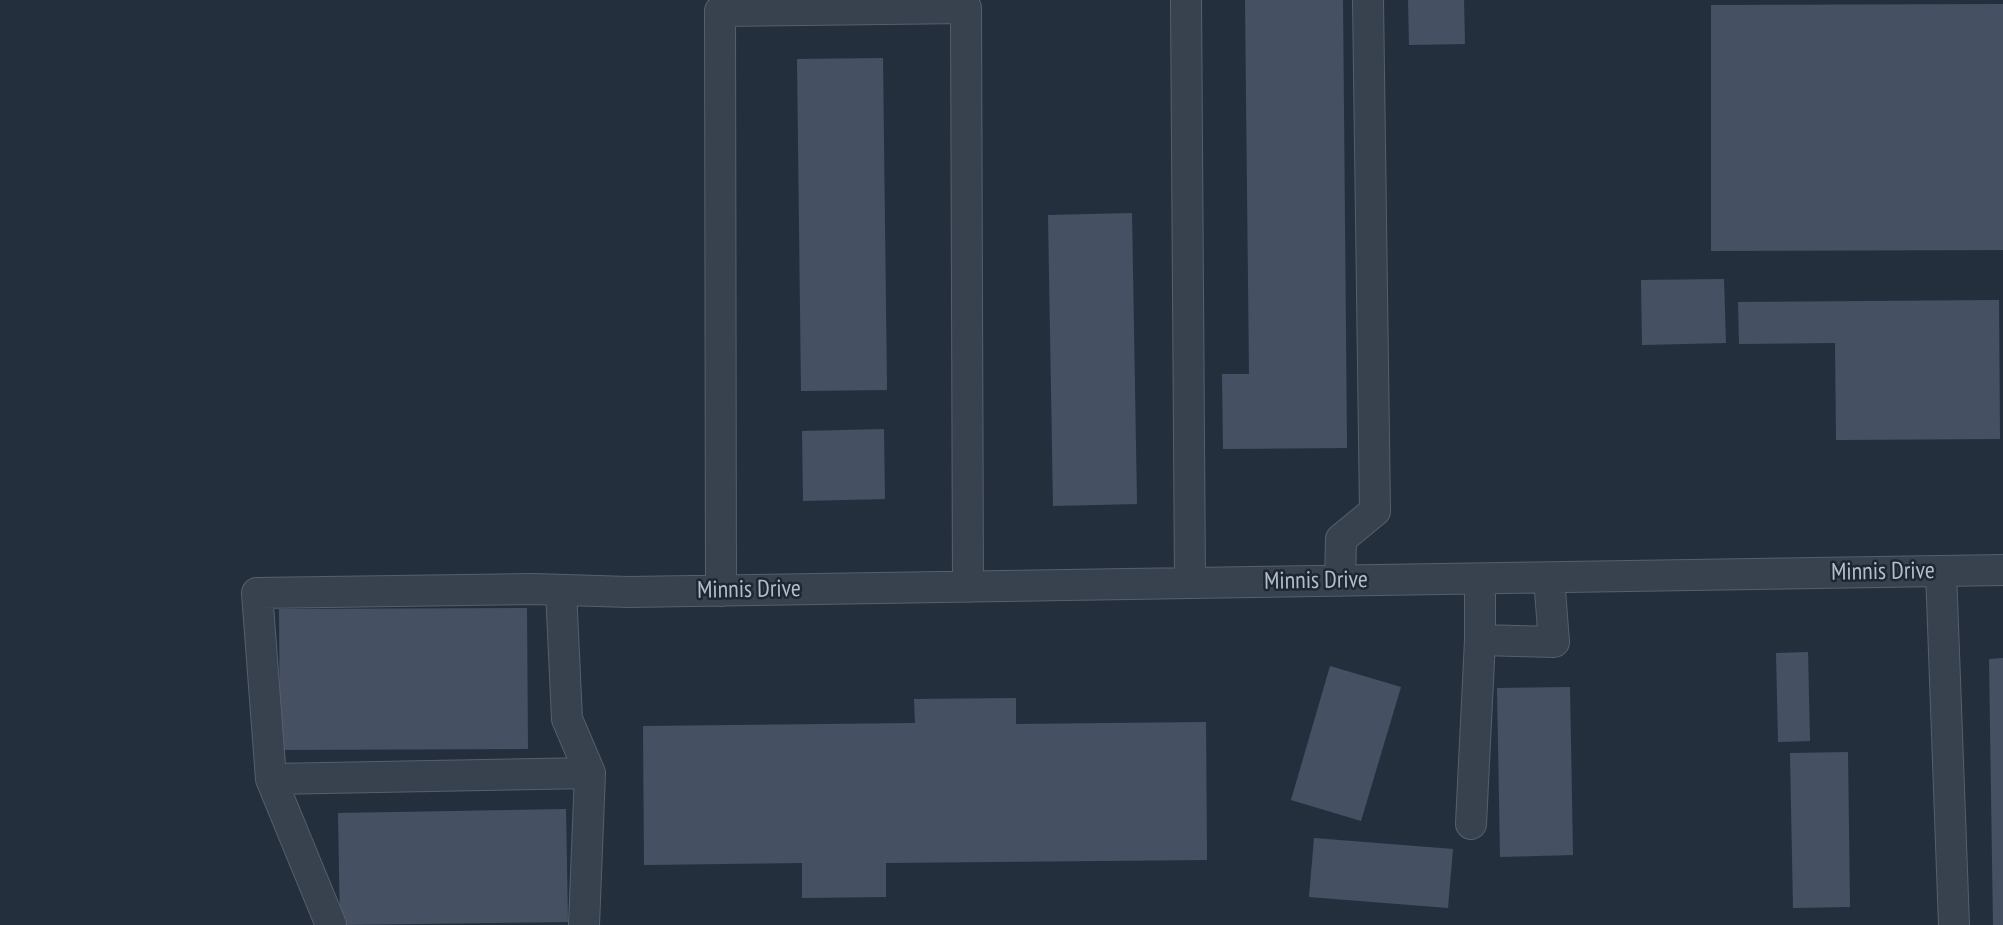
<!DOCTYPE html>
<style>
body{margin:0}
canvas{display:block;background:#242f3e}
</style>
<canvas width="2003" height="925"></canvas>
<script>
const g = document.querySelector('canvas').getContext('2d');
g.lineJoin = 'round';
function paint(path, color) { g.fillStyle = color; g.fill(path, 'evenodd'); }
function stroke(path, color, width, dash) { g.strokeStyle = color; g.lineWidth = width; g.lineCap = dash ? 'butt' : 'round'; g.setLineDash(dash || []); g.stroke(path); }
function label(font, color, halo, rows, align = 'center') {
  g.font = font + ' "PT Sans Narrow",sans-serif'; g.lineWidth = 5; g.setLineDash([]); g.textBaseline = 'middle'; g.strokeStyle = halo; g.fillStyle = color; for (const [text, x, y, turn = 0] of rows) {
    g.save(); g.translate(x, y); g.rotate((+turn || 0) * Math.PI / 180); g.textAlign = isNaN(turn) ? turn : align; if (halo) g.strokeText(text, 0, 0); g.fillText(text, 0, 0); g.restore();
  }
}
paint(new Path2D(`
 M 1245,0 L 1343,0 L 1347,448 L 1223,449 L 1222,374 L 1249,374 Z
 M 1408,0 L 1464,0 L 1465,44 L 1409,45 Z
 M 2003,4 L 2003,250 L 1711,251 L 1711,5 Z
 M 883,58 L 887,390 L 801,391 L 797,59 Z
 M 1132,213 L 1137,504 L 1053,506 L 1048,215 Z
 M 1724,279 L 1726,343 L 1642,345 L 1641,280 Z
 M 1999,300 L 2000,439 L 1836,440 L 1835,343 L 1739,344 L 1738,302 Z
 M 884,429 L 885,499 L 803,501 L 802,431 Z
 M 527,608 L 528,749 L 280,750 L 279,609 Z
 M 1808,652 L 1810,741 L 1778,742 L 1776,653 Z
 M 2003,658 L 2003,925 L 1993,925 L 1989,659 Z
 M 1330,666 L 1401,687 L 1361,821 L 1291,800 Z
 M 1570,687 L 1573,855 L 1500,857 L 1497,688 Z
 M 1016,698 L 1016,724 L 1206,722 L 1207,860 L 886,863 L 886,897 L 802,898 L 802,863 L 644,865 L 643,726 L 915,723 L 914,699 Z
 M 1848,752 L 1850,907 L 1793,908 L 1790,753 Z
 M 566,809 L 568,922 L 340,925 L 338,813 Z
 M 1314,838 L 1453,849 L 1448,908 L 1309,897 Z`), '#455162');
const minor = new Path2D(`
 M 1186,0 L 1190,583
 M 1941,571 L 1954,925
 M 1480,579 L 1480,640
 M 1340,581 L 1341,539 L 1375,511 L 1368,0
 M 561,590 L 567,719 L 590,773 L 271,779 L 257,593 L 534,589 L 629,592 L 2003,570
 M 721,591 L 720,11 L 966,8 L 968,587
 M 271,779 L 331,925
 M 1471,824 L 1480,640 L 1554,642 L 1549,578
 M 584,925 L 590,773`);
stroke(minor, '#565f6c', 32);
stroke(minor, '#38414e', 30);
label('24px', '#b4bcc9', '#1d2633', [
 ["Minnis Drive",1883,572,-1],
 ["Minnis Drive",1316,581,-1],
 ["Minnis Drive",749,590,-1]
]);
</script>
